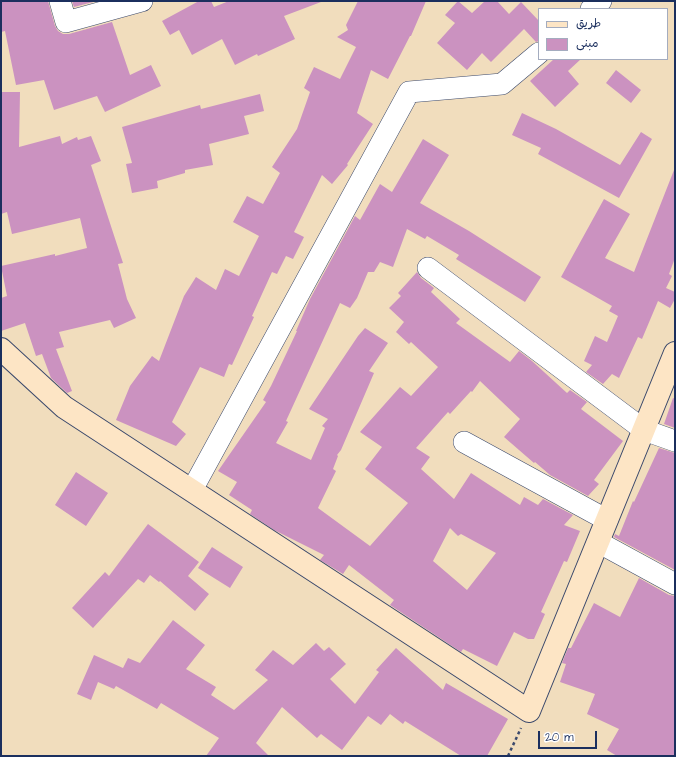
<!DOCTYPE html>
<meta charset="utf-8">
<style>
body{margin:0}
#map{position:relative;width:676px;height:757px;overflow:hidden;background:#f1ddbd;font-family:"Architects Daughter","Playpen Sans Arabic",sans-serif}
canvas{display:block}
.frame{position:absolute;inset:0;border:2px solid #1b2f5e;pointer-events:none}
.legend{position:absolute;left:538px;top:8px;width:130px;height:52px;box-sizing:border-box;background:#fff;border:1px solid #a4acbf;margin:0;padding:5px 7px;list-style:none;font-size:12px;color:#1b2f5e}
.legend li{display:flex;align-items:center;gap:8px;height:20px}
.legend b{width:20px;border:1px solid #a4acbf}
.scale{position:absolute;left:538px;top:731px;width:59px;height:18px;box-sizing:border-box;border:2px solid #1b2f5e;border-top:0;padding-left:5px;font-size:12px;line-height:14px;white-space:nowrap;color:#1b2f5e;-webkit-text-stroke:3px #fff;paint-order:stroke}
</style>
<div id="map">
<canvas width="676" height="757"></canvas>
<div class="frame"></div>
<ul class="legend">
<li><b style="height:5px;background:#fde5c5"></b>طريق</li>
<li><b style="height:11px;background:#cb92c0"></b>مبنى</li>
</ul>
<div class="scale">20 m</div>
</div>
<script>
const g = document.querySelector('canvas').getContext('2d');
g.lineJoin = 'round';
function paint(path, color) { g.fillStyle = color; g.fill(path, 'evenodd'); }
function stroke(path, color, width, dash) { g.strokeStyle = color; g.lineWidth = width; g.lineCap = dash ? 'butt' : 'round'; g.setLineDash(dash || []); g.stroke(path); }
paint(new Path2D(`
 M 1,1 L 48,1 L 55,26 L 58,31 L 63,34 L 69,34 L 112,22 L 130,75 L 151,65 L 161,86 L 105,112 L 97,96 L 54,110 L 44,80 L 16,85 L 5,31 L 1,32 Z
 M 72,1 L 97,1 L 74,7 Z
 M 199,1 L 211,1 L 214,7 L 229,1 L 321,2 L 284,16 L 295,39 L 258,56 L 257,54 L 235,65 L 222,39 L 192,55 L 179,30 L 170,35 L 162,21 Z
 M 358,1 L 426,1 L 411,36 L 410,36 L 388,79 L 371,70 L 357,113 L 373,124 L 347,164 L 348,165 L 332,184 L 322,175 L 294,232 L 304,237 L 293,259 L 286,256 L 277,274 L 272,272 L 252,316 L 254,317 L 232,365 L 229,364 L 224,377 L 200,367 L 172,422 L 186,434 L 176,446 L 116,420 L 130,386 L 152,356 L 159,361 L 184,296 L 196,277 L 216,290 L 225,269 L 239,276 L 259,236 L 233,222 L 247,196 L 263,204 L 280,173 L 272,167 L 297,129 L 310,92 L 304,88 L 314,67 L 340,79 L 356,47 L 337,37 L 348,30 L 346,25 Z
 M 458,1 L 472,13 L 485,1 L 497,1 L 509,14 L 521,2 L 539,21 L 539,41 L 536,42 L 524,29 L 491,62 L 482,53 L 467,70 L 437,43 L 455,23 L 445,15 Z
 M 554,59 L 581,59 L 568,71 L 579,84 L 555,107 L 530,81 Z
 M 616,70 L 641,90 L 631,103 L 606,83 Z
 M 1,92 L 20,92 L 19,147 L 60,136 L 62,144 L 77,137 L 78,140 L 91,136 L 101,161 L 91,165 L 123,263 L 118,264 L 127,299 L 136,318 L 114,328 L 110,320 L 59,332 L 64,347 L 56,349 L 72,391 L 67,393 L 51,378 L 42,354 L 36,356 L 25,323 L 1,331 L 1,298 L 7,296 L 1,266 L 55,254 L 55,256 L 87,248 L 80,218 L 12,234 L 7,212 L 1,214 Z
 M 260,94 L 264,111 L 244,116 L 249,134 L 209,144 L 213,165 L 185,170 L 185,173 L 157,181 L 158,188 L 132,193 L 126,164 L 132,163 L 122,127 L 200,105 L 201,109 Z
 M 522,113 L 556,129 L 620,165 L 641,132 L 652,139 L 619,198 L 538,154 L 541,148 L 512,135 Z
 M 423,139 L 449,155 L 420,203 L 469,231 L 541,277 L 525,302 L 456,259 L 459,255 L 427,236 L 425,239 L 407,229 L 393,267 L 380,262 L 374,272 L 368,272 L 357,298 L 350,308 L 340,303 L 286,421 L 288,422 L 276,443 L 311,460 L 325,428 L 322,426 L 328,419 L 309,409 L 358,336 L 365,328 L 388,343 L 369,371 L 374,373 L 341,450 L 337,455 L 338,456 L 333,469 L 336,471 L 318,508 L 370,546 L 408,503 L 365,469 L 382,447 L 360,432 L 400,387 L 411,396 L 438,367 L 411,342 L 409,344 L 396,332 L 404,322 L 389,308 L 401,296 L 398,293 L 417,272 L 421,278 L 434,288 L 431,292 L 460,319 L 456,323 L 510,362 L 519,351 L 532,361 L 567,393 L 570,390 L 587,402 L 581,409 L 623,441 L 594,480 L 599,484 L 588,496 L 550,475 L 535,462 L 534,463 L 504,437 L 520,419 L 480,381 L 472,392 L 471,391 L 450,414 L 448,412 L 416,448 L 430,457 L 421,469 L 454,499 L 471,473 L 520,505 L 524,497 L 538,505 L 543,499 L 573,515 L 564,525 L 580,531 L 567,562 L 564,561 L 541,612 L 545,614 L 534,639 L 528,639 L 514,632 L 497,666 L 463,649 L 461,652 L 390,605 L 394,600 L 349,565 L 343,574 L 320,560 L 324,555 L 274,530 L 250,514 L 252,510 L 229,495 L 237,482 L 218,471 L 266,402 L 263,400 L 271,386 L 297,331 L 296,331 L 310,299 L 355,216 L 360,220 L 380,184 L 392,192 ZM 450,528 L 458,536 L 461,534 L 496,553 L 467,590 L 433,561 Z
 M 674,170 L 675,258 L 669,274 L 672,276 L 666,288 L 675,292 L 675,299 L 670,308 L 658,301 L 642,339 L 638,337 L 619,378 L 612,374 L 603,384 L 586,372 L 592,365 L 584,361 L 595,336 L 607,342 L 618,316 L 609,311 L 612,306 L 561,277 L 604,199 L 630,214 L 605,258 L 634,272 Z
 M 673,398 L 675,399 L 675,428 L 664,424 Z
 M 659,448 L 675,453 L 675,570 L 614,537 L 615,534 L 619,536 L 633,501 L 634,502 Z
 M 76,472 L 108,493 L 86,526 L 55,505 Z
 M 148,524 L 199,562 L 188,576 L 209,594 L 195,611 L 160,581 L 159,582 L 150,575 L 144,583 L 138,579 L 93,628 L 72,608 L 105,572 L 109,576 Z
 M 212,547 L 243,567 L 230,588 L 198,568 Z
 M 639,578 L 669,595 L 675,596 L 675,756 L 617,756 L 607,750 L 619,729 L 587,714 L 595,694 L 560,682 L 566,664 L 562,663 L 568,648 L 571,648 L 594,603 L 620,617 Z
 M 173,620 L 205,645 L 186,669 L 216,687 L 211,695 L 234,710 L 268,680 L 255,670 L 273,650 L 293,665 L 316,643 L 324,651 L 329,647 L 346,664 L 330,679 L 355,704 L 379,672 L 376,670 L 396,648 L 443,690 L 446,683 L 508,719 L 487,756 L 461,756 L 405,721 L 403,724 L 390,714 L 381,725 L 368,716 L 342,750 L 321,734 L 317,738 L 282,707 L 256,743 L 269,756 L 206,756 L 219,738 L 161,703 L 157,709 L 116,686 L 114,689 L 98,682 L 91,700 L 77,694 L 94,655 L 123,668 L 128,658 L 140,663 Z`), '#cb92c0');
const street = new Path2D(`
 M 60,1 L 66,22 L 142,1
 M 591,9 L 601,1
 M 428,268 L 644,430 L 675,441
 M 464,442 L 607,520
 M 192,490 L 409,92 L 502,84 L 539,53
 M 598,542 L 675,584`);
const secondary = new Path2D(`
 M 1,349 L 64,407 L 529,711 L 675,353`);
stroke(street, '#3b496c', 22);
stroke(secondary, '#3b496c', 24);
stroke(new Path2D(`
 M 508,756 L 521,728`), '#3b496c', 2.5, [3, 3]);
stroke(street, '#fff', 21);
stroke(secondary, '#fde5c5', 22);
</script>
